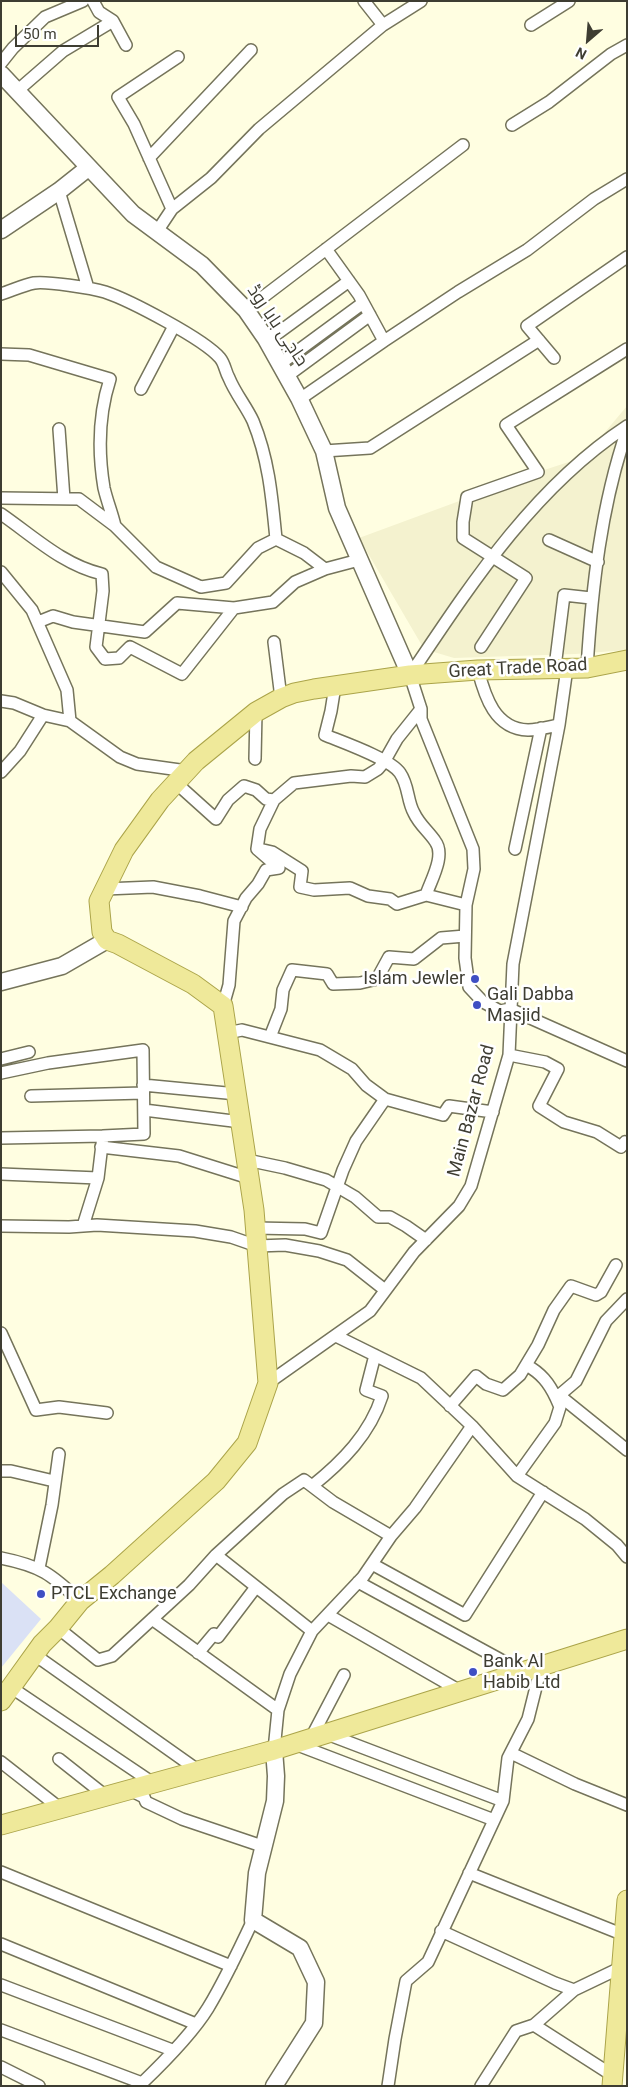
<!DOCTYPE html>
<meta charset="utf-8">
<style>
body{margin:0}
#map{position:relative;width:628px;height:2087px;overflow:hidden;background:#fffee1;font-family:Roboto,sans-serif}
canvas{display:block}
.frame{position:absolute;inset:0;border:2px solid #3e3d32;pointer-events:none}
.north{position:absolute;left:563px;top:15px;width:50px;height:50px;-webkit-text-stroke:4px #fff;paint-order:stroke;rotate:207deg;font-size:14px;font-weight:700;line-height:20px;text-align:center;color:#3e3d32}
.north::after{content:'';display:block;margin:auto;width:18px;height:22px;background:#3e3d32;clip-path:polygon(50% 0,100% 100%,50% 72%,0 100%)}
.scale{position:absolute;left:15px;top:25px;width:84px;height:22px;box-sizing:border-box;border:2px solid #3e3d32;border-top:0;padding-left:6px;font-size:15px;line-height:18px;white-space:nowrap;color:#3e3d32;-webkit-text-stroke:4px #fff;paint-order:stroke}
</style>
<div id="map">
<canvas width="628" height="2087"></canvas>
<div class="frame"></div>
<div class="north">N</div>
<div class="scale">50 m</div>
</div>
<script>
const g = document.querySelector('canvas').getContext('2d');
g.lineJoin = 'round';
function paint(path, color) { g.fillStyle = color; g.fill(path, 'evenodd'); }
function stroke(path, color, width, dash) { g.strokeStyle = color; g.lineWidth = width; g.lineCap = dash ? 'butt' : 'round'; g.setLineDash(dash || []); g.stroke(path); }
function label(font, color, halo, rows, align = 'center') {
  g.font = font + ' Roboto,Cairo,sans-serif'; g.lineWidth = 5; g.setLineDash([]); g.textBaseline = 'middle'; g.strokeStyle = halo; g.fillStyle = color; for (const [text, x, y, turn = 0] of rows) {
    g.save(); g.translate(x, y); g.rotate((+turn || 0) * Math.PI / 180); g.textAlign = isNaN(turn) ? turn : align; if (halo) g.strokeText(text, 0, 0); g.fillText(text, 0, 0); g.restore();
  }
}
paint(new Path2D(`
 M 627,406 L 627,650 L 575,654 L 454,658 L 424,649 L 359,538 L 538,472 L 584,457 Z`), '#f4f2cf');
paint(new Path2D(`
 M 1,1582 L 41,1619 L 1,1668 Z`), '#dae1f5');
const street = new Path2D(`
 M 93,1 L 99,12 L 113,21 L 126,45
 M 364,1 L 383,25
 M 531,25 L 569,1
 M 1,63 L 13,48 L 45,17 L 83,1
 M 17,91 L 63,51 L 113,21
 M 512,125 L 549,102 L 611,54 L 627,45
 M 149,158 L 251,50
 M 59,191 L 88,288
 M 172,209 L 134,124 L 118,97 L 178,57
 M 156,233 L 172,209 L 211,178 L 259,129 L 383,25 L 421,1
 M 326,249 L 359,295 L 384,341 L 458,292 L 527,250 L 594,199 L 627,179
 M 1,294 C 11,291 23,285 34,283 C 46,281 92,288 105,292 C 129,300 204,339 220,358 C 225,364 225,371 229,378 C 235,393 246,406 253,421 C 269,460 272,498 276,539
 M 246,310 L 463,145
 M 267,341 L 349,281
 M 1,354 L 29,355 L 110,379 C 99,413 98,452 104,488 C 107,501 112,513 115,526
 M 554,358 L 527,326 L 627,257
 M 280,364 L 363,303
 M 287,376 L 370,315
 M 141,389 L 174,326
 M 300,399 L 384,341
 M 627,426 C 534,487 471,584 410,675 L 421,709 L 421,719 L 473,849 L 474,869 L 466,905 L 465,958 L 469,987 L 483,1002 L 500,1011 L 510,1009 L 627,1061
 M 59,429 L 64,499
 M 324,451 L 370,448 L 539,340
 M 1,498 L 79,499 L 115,526 L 156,567 L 201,587 L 226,583 L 258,548 L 276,539 L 304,553 L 325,569 L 359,560
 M 1,514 C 33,536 63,565 102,574 L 103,591 L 96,647 L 105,659 L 119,658 L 130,647 L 182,674 L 234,608
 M 549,540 L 598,562
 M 1,572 L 32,610 L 67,690 L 70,721
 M 38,622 L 53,616 L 73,622 L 145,632 L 177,603 L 234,608 L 273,602 L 295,582 L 325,569
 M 274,642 L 281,698
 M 481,647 L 526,578 L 463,538 L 463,522 L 467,497 L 538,472 L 506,425 L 627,349
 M 555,667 L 564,595 L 591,598
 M 587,668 C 592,587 601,506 627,430
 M 478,670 C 485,697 495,729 528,730 C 538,730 549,727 559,725
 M 335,686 L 331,711 L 325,735 C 342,742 391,759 400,773 C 409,786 407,801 414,813 C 419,824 428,831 435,841 C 446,855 431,880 426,895
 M 1,701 L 14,703 L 43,715 L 70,721 L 120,757 L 137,764 L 187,771
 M 255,759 L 256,712
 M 1,772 L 20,751 L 43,715
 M 176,783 L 216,819 L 228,800 L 244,786 L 256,790 L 266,799 L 274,800
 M 259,849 L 272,852 L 302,871 L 300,887 L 314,890 L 350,888 L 368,896 L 390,899 L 397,904 L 426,895 L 466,905
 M 515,849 L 541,728
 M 105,889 L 153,887 L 200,896 L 242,907
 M 223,1006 L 229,985 L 234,921 L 246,898 L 258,884 L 266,870 L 279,868 L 257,849 L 260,829 L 274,800 L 294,783 L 351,776 L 365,777 L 378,769 L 384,762 L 397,739 L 421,709
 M 227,1033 L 242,1030 L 320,1050 L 352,1069 L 366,1085 L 385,1099 L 443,1115 L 449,1106 L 493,1112
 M 270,1037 L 281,1009 L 283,990 L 292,970 L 327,974 L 333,984 L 360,983 L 377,979 L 389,957 L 414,959 L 441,938 L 465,936
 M 509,1055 L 545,1062 L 558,1069 L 539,1106 L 564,1122 L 597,1132 L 621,1147 L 625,1142 L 627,1143
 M 1,1059 L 29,1052
 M 1,1073 L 48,1063 L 143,1050 L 144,1134 L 103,1136 L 98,1178 L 83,1226
 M 143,1085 L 237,1094
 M 31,1096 L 143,1093
 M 144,1110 L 241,1122
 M 1,1138 L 103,1136
 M 101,1147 L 179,1156 L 249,1178
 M 247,1160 L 285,1168 L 326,1180 L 355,1197 L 378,1217 L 390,1217 L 406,1226 L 426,1240
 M 1,1174 L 98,1178
 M 1,1226 L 69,1227 L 97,1225 L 195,1231 L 231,1237 L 257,1246 L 285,1245 L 319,1251 L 347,1260 L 385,1290
 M 255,1228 L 305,1229 L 321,1233 L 343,1170 L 356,1141 L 385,1099
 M 1,1333 L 36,1410 L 59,1407 L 107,1413
 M 336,1336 L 421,1378 L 472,1426 L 517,1476 L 585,1519 L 617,1545 L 627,1557
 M 268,1383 L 370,1311 L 414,1252 L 459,1206 L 471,1186 L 509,1055 L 513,964 L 559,725 L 567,668
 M 560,1396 L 627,1450
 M 556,1398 C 549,1383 541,1373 526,1365 L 538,1345 L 554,1310 L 571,1286 L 596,1295 L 601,1292 L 616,1265
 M 450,1406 L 476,1376 L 486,1384 L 503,1390 L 520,1375 L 526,1365
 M 1,1471 L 11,1471 L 54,1481
 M 517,1476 L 555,1423 L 560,1407 L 556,1398 L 576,1381 L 606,1321 L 627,1299
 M 312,1486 C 342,1462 370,1434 382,1396 L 366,1390 L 375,1355
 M 216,1555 L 283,1494 L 304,1480 L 333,1502 L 391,1536
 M 1,1558 C 41,1566 51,1574 80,1601
 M 372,1564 L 465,1615 L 543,1492
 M 39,1568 L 52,1505 L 59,1454
 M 358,1582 L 523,1672
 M 328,1615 L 462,1692
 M 152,1619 L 278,1710
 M 58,1628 L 98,1660 L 112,1656 L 189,1585 L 216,1555 L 312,1631
 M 198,1653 L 214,1634 L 218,1637 L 256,1587
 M 35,1655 L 199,1771
 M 12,1688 L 153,1783
 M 327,1734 L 503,1801
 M 311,1738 L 344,1675
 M 295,1744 L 494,1820
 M 274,1750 L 278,1710 L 290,1674 L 312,1631 L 363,1577 L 391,1536 L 415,1508 L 472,1426
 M 511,1753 L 575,1784 L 627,1805
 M 59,1759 L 107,1797
 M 1,1762 L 61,1809
 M 130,1790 L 144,1797 L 146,1802 L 182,1819 L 265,1847
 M 1,1872 L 231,1966
 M 469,1873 L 624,1935
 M 441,1931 L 555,1983 L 574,1990
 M 1,1944 L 196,2024
 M 1,1985 L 172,2050
 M 534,2025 L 612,2075
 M 1,2030 L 142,2083
 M 1,2067 L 39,2086
 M 139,2086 C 161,2065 192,2034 208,2008 C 225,1980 239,1950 253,1920
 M 388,2086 L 395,2039 L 406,1981 L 428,1962 L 503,1801 L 508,1758 L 528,1719 L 541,1667
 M 481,2086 L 516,2031 L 534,2025 L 574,1990 L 622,1967`);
const secondary = new Path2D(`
 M 1,74 L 133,214 L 202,265 L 246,310 L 266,339 L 299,398 L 324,451 L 337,508 L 410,675
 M 1,230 L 59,191 L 88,168
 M 1,982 L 62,966 L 107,940
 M 274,1750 L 276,1776 L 275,1801 L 257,1873 L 253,1920 L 300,1948 L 316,1982 L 314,2023 L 274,2086`);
const primary = new Path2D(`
 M 1,1701 L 42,1644 L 58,1628 L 80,1601 L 112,1575 L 216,1481 L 247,1443 L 268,1383 L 254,1210 L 223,1006 L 193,984 L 118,944 L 107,940 L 102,932 L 99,901 L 124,850 L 160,800 L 196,761 L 256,712 L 281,698 L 294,693 L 314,689 L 410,675 L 478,670 L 587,668 L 627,660
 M 1,1825 L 274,1750 L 627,1639
 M 612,2086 L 627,1900`);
stroke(street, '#75745b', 14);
stroke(secondary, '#75745b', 19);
stroke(primary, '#aba449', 21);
stroke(street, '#fff', 11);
stroke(secondary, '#fff', 16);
stroke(primary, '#efe99a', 19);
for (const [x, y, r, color] of [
 [475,979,5,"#3f4fc3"],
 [477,1005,5,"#3f4fc3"],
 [41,1594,5,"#3f4fc3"],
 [473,1672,5,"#3f4fc3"]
]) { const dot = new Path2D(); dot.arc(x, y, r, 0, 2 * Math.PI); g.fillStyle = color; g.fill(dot); stroke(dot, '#fff', 2); }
label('18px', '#3e3d32', '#fff', [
 ["حاجی بابا روڈ",277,326,56],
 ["Great Trade Road",518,669,-3],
 ["Main Bazar Road",472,1111,-75]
]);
label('18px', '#3e3d32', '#fff', [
 ["Islam Jewler",465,979,"right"],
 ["Gali Dabba",487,995],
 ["Masjid",487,1016],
 ["PTCL Exchange",51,1594],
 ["Bank Al",483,1662],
 ["Habib Ltd",483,1683]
], 'left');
</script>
